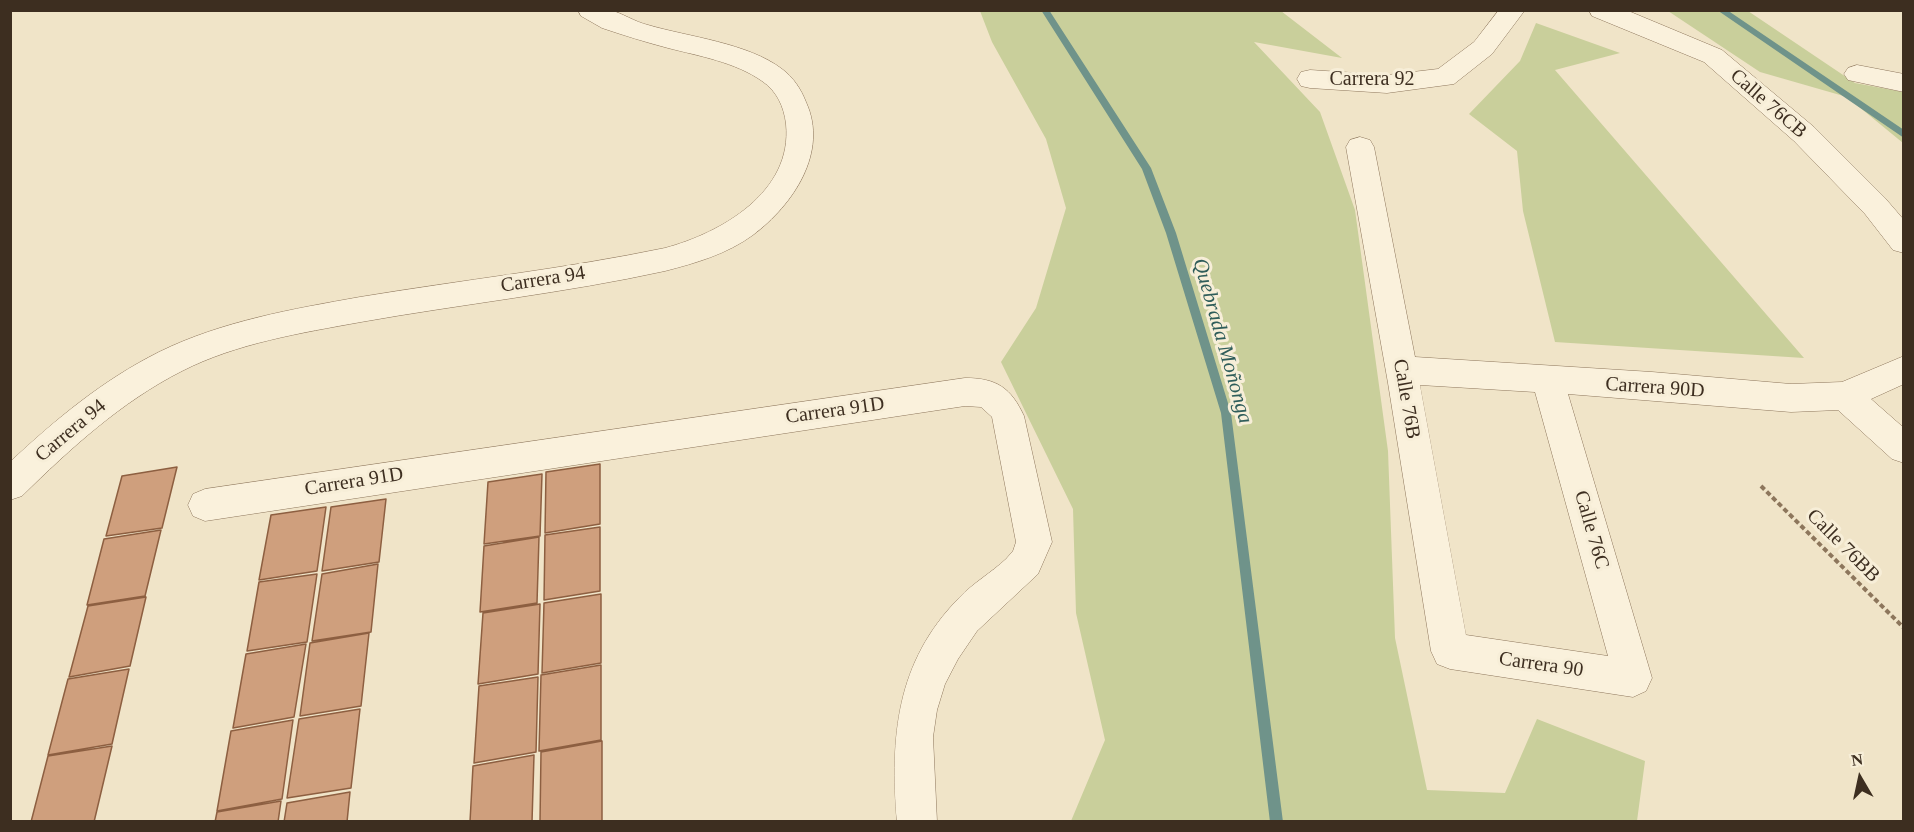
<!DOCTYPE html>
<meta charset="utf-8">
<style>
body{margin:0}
#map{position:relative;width:1914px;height:832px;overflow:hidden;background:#f0e4c8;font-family:Georgia,serif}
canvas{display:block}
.frame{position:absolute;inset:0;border:12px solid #3d2e20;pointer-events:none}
.north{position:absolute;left:1830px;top:748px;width:60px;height:60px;-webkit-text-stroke:4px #f7eed8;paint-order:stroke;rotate:351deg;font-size:16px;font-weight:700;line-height:24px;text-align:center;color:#3d2e20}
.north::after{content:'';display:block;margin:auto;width:21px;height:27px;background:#3d2e20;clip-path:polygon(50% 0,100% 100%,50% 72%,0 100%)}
</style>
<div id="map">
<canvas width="1914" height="832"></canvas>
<div class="frame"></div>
<div class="north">N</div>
</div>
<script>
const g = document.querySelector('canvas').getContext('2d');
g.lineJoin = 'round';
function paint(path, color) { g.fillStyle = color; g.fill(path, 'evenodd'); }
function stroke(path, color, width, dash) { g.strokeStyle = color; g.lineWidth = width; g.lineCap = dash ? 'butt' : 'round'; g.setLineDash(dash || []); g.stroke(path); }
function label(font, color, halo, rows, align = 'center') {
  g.font = font + ' Georgia,serif'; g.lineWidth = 6; g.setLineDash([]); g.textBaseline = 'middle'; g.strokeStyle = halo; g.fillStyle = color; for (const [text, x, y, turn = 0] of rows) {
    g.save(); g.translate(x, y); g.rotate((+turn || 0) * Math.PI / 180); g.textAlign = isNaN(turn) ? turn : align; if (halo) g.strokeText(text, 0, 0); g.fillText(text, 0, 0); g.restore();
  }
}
paint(new Path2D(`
 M 980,11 L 1281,11 L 1342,58 L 1254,42 L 1320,112 L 1355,210 L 1388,451 L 1395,638 L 1427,790 L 1505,793 L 1537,719 L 1645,761 L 1637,821 L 1071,821 L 1105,740 L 1076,613 L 1073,509 L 1001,362 L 1036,308 L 1066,208 L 1046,139 L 992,42 Z
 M 1668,11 L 1748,11 L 1855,83 L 1903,92 L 1903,143 L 1847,97 L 1760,72 Z
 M 1536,23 L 1620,53 L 1555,70 L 1804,358 L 1555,342 L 1523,211 L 1517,151 L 1469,114 L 1520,61 Z`), '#c9cf9b');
paint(new Path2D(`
 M 1041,10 L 1049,10 L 1151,168 L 1176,233 L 1231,413 L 1283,822 L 1270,822 L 1221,413 L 1166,233 L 1142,169 Z
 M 1717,10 L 1727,10 L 1904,130 L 1904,138 Z`), '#6f938a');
const building = new Path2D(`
 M 600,464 L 600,524 L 545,533 L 546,472 Z
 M 177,467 L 162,528 L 106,536 L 122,476 Z
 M 542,474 L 540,536 L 484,544 L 488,482 Z
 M 386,499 L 379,562 L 322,571 L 331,507 Z
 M 326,507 L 317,571 L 259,580 L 271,515 Z
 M 600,527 L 600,591 L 544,600 L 545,535 Z
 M 161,530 L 145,596 L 87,605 L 104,539 Z
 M 539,537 L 537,603 L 480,612 L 484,546 Z
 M 378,564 L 371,632 L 312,641 L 322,574 Z
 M 317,574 L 307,642 L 247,651 L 259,582 Z
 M 601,594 L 601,663 L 542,673 L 544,603 Z
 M 146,597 L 130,666 L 69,677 L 88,606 Z
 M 540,604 L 538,674 L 478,684 L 483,613 Z
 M 369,633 L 361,706 L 300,716 L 310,643 Z
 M 306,644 L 294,717 L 233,728 L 246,654 Z
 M 601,665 L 601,740 L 539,751 L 541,675 Z
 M 129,669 L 112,744 L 48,755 L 68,679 Z
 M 538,677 L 536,752 L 474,763 L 479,686 Z
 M 360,709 L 351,788 L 287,798 L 299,719 Z
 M 293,720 L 282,799 L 217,811 L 231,731 Z
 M 602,741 L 602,822 L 540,822 L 541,752 Z
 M 112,746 L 94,822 L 31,822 L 48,756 Z
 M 534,755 L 532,822 L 470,822 L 473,766 Z
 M 350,792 L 347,822 L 284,822 L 287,803 Z
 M 281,801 L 278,822 L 215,822 L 217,812 Z`);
paint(building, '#cf9f7d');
stroke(building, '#8d5f41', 1.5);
const minor = new Path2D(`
 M 578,10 C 588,10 600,9 610,10 C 622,13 635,22 648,25 C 689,37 748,43 782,69 C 793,77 801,89 806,102 C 829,152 793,205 753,235 C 727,254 696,263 665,271 C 565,293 462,304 361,322 C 301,333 237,343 182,371 C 121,402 71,448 22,496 L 10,500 L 10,462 C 56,419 103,380 159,352 C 222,321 293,309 360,297 C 462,280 564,269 665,248 C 721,233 793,192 786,124 C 784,107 777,91 762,81 C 735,62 699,56 668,48 C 645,42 623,35 602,28 L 581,16 Z
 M 1499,10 L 1525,10 L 1492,54 L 1454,84 L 1387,93 L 1310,88 L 1301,86 L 1297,79 L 1301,72 L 1310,70 L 1387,75 L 1438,69 L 1474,42 Z
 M 1589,10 L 1626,10 L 1722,50 L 1814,127 L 1885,198 L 1904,220 L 1904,253 L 1893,250 L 1865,214 L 1794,141 L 1704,62 L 1592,16 Z
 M 1857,65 L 1904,74 L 1904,92 L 1848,80 L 1844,74 L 1848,68 Z
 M 1360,137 L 1370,140 L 1374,147 L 1415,357 L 1652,372 L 1791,384 L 1842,382 L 1904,356 L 1904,384 L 1871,399 L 1904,428 L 1904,463 L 1892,459 L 1838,410 L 1791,412 L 1568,394 L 1652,678 L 1646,691 L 1633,697 L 1450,669 L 1437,664 L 1431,651 L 1388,383 L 1346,147 L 1350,140 ZM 1420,385 L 1535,392 L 1608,656 L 1466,635 Z
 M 965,378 C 997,378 1011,388 1024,416 L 1052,542 L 1038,574 L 977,631 L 958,659 L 945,684 L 937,710 L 933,737 L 937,822 L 897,822 C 890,737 896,662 959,598 C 973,583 991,573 1006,559 L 1013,551 L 1016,542 L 992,417 L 981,407 L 965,406 L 205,521 L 193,516 L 188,505 L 193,494 L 205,489 Z`);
stroke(minor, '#8d765c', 1);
stroke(new Path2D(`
 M 1761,486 L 1904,628`), '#8d765c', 4, [5, 3]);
paint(minor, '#faf1dc');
label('20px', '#3d2e20', '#f7eed8', [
 ["Carrera 92",1372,80],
 ["Calle 76CB",1768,104,41],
 ["Carrera 94",543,280,-9],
 ["Carrera 90D",1655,388,4],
 ["Calle 76B",1406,399,80],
 ["Carrera 91D",835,411,-8],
 ["Carrera 94",71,431,-40],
 ["Carrera 91D",354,482,-9],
 ["Calle 76C",1591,530,74],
 ["Calle 76BB",1843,546,45],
 ["Carrera 90",1541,665,8]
]);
label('italic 21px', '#2f5d5a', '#f7eed8', [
 ["Quebrada Moñonga",1222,341,74]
]);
</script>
